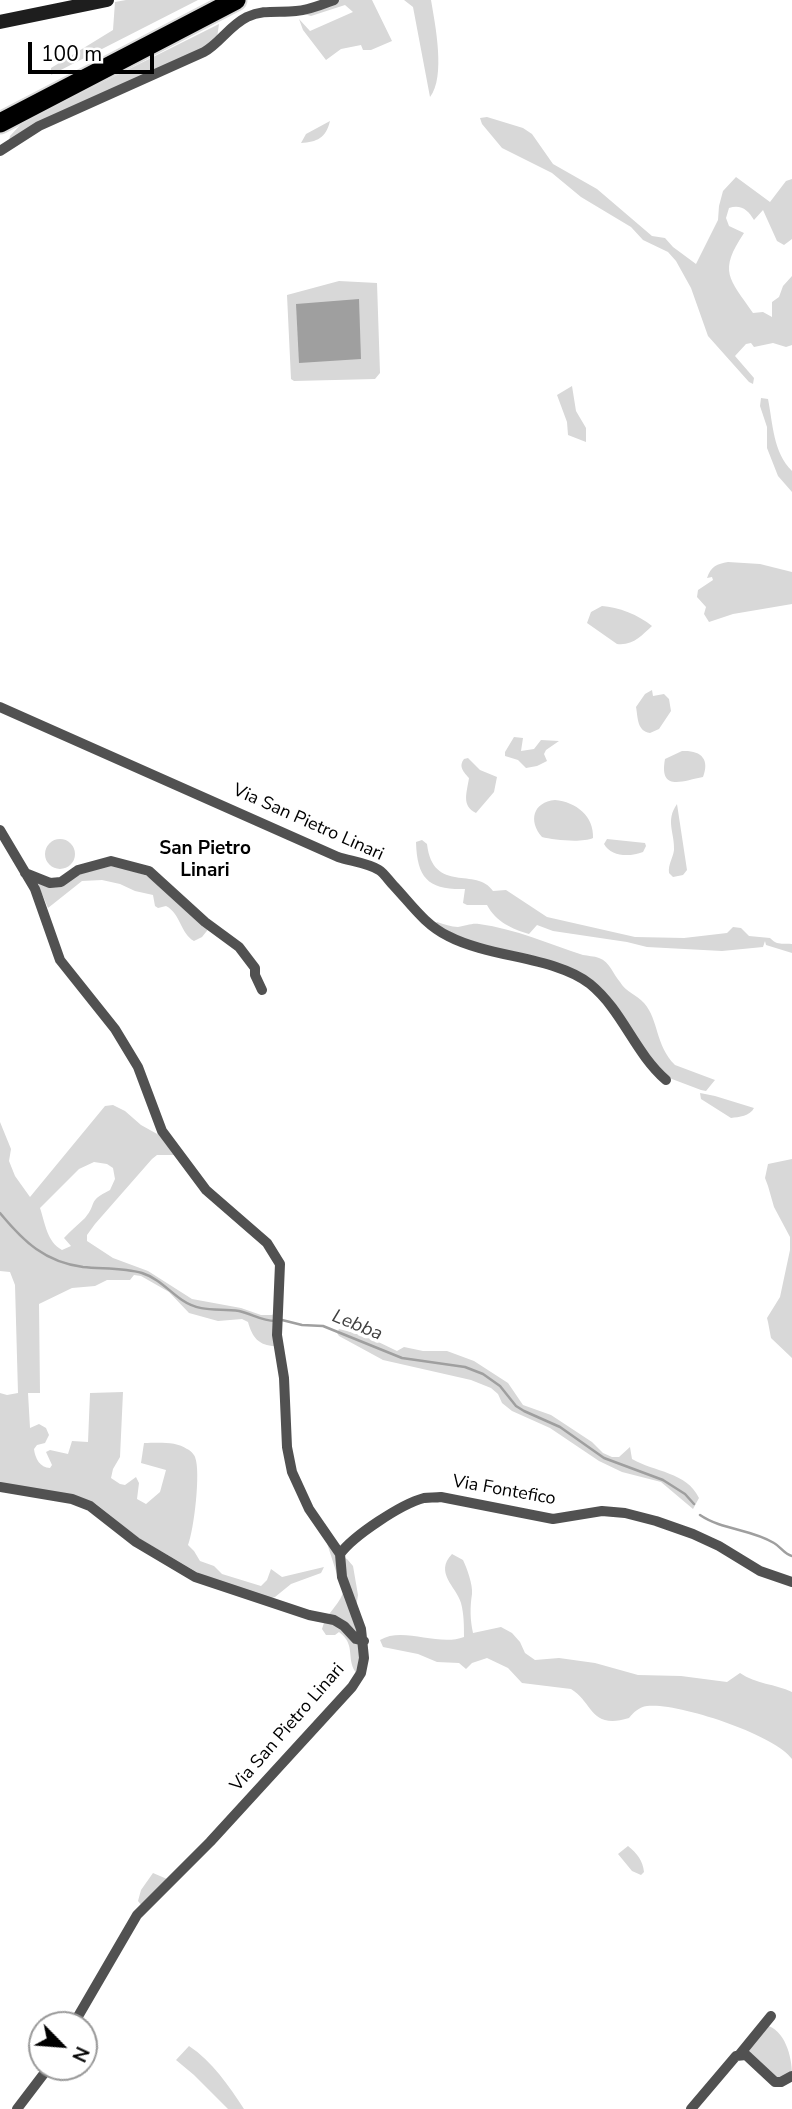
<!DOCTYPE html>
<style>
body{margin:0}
#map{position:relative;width:792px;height:2109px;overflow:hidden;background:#fff;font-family:"Nunito Sans",sans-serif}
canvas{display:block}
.north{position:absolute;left:28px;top:2011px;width:70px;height:70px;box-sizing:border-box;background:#fff;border:2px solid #999;border-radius:50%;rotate:115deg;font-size:19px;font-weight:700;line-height:28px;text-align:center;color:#000}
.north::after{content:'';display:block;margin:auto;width:24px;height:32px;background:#000;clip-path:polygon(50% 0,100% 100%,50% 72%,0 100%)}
.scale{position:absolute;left:28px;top:42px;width:126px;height:32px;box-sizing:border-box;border:4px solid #000;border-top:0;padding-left:9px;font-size:21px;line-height:24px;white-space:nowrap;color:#000;-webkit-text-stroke:5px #fff;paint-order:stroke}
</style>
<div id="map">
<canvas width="792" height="2109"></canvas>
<div class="north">N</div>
<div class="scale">100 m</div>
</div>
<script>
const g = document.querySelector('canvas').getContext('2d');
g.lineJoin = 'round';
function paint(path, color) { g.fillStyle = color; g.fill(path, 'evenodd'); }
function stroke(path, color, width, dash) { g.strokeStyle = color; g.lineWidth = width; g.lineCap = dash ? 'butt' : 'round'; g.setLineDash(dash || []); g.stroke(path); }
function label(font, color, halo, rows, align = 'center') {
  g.font = font + ' "Nunito Sans",sans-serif'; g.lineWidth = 7; g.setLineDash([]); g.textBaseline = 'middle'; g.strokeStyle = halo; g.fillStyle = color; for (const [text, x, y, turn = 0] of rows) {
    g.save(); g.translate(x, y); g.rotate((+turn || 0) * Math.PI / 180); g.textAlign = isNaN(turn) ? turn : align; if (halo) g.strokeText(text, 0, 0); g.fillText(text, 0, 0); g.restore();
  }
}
paint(new Path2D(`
 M 126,0 L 198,0 L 51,75 L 51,68 L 113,30 L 115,2 Z
 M 338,0 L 372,0 L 392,41 L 371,50 L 363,50 L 361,45 L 341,49 L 326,60 L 303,30 L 299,19 L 310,31 L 353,12 L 345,5 L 311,16 L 304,14 Z
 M 404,0 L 431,0 C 435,24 446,77 430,97 L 413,7 Z
 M 219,24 L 217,38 L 214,43 L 9,140 L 10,136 L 23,122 Z
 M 487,117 L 523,128 L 532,134 L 553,164 L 597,189 L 652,236 L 665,238 L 673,247 L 696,264 L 718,220 L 719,206 L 723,191 L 736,177 L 770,202 L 786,181 L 792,179 L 792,239 L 784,245 L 777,241 L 763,210 L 754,220 C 748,210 741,204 729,208 L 726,218 L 729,226 L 744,233 C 718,272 729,278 753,313 L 763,312 L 772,317 L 772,302 L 779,297 L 783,286 L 792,276 L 792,345 L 786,347 L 773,343 L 754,347 L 751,343 L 746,344 L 735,356 L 754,378 L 753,384 L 749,382 L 708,336 L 691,288 L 676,261 L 668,252 L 643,240 L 631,227 L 581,197 L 552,173 L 502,148 L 482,124 L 480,118 Z
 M 330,121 C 326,138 317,142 301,143 L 306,134 Z
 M 339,281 L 377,283 L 380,373 L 375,379 L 294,381 L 291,379 L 287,295 Z
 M 572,386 L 576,411 L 586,428 L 586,442 L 568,435 L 567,422 L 557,395 Z
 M 761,398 L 768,399 C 773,424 773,452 792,471 L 792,492 L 778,476 L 767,448 L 767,427 L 760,406 Z
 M 728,562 L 760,564 L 792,572 L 792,604 L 733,614 L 709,622 L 704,614 L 706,607 L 697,597 L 698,590 L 713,580 L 712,577 L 707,578 C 711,566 717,564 728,562 Z
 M 602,606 C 618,607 639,615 652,626 C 642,635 633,646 617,644 L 587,623 L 591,612 Z
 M 652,690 L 653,696 L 664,694 L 669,699 L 671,711 L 659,729 L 650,733 C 637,731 638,718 636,707 L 645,694 Z
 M 514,737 L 523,738 L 521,751 L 534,749 L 541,740 L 559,741 L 546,750 L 544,754 L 547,761 L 537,766 L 526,768 L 518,760 L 505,756 L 505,752 Z
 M 682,751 C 701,750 710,759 703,777 C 682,781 659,792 665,759 Z
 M 468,758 L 480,770 L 497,777 L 494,792 L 476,813 C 461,806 467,792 469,778 C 464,772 458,767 464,759 Z
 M 555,800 C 576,802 594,816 593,838 C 582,843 553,840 542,837 C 528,821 533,802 555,800 Z
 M 677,804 L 687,870 L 683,875 L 673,877 L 669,873 C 668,864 673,858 674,850 C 675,833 665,821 677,804 Z
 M 607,839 L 645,843 L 646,846 L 643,852 C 630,857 611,857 604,844 Z
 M45 854a15 15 0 1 1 30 0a15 15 0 1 1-30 0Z
 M 422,840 L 427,844 C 433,895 477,866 493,891 L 506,890 L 547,917 L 635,937 L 684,938 L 727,933 L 733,927 L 741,928 L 749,936 L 770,938 C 778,946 782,943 792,944 L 792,953 L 766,945 L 765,941 L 763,947 L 722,951 L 647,947 L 627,942 L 553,931 L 537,925 L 529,934 C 512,929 496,922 487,905 L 467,905 L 463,903 L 465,889 C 429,890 417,879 416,842 Z
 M 112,863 L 147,876 L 210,927 L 202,937 L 194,941 C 180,933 181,914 166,906 L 158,908 L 155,906 L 153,895 L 135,891 L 120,884 L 102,880 L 82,881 L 48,908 L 37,882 L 75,876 Z
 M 437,922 C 444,924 451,927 458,927 C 466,926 471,923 479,924 C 516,929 549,944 583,955 C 588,956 594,956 599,958 C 610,962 613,974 620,982 C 626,992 637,995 644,1003 C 659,1020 655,1045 675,1065 L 715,1080 L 706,1091 L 701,1090 L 664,1076 L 586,980 L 476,948 L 435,924 Z
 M 700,1093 L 715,1096 L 754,1108 C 750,1116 739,1117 731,1118 L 701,1099 Z
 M 113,1105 L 125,1111 L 141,1125 L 159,1135 L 174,1155 L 157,1155 L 152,1159 L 95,1224 L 87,1235 L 87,1241 L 113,1258 L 148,1271 L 192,1299 L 241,1308 L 261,1315 L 272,1315 L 276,1312 L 275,1346 C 259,1346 252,1337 248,1322 L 242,1319 L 218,1321 L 189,1313 L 169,1292 L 141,1276 L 134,1275 L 130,1280 L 107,1280 L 95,1286 L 72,1288 L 39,1304 L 40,1393 L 28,1393 L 30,1428 L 39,1424 L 46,1428 L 49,1435 L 45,1443 L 37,1445 L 34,1449 C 35,1458 40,1468 50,1468 L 52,1465 L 46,1452 L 50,1450 L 68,1454 L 72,1441 L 88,1442 L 90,1393 L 123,1392 L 120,1457 L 113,1469 L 111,1478 L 120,1484 L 125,1485 L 136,1477 L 139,1483 L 137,1499 L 146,1504 L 160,1492 L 166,1470 L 141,1463 L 144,1443 C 157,1443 176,1441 187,1449 C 190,1450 194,1454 195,1457 C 201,1471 194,1530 188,1545 L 194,1551 L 200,1561 L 214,1566 L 222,1574 L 261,1586 L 267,1580 L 271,1569 L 282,1577 L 324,1567 L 321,1573 L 291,1584 L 275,1597 L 268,1599 L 207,1578 L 140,1539 L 96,1504 L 82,1498 L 0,1485 L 0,1393 L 7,1395 L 18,1393 L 15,1285 L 10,1272 L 0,1271 L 0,1122 L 11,1149 L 9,1161 L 15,1176 L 30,1197 L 105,1106 ZM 94,1162 L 107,1164 L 113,1168 L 115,1179 L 110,1190 C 86,1202 98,1203 85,1218 C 78,1225 70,1231 64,1238 L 71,1246 L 62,1250 C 47,1242 45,1223 40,1208 L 79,1169 Z
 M 792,1159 L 792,1358 L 771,1338 L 768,1322 L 767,1318 L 780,1297 L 790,1250 L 790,1237 L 774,1207 L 768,1186 L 765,1178 L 768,1164 Z
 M 339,1329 L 366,1336 L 397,1351 L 404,1347 L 423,1351 L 447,1351 L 474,1361 L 508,1383 L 523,1405 L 551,1415 L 592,1442 L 603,1453 L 612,1457 L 619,1457 L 630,1447 L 632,1459 C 654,1472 687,1472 699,1498 L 693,1509 L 661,1482 L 622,1472 L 599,1461 L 550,1428 L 512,1411 L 502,1403 L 498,1394 L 491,1388 L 471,1380 L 383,1360 L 339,1336 L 337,1333 Z
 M 325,1537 L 338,1555 L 347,1559 L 353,1566 L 358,1595 L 356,1608 L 362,1638 L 357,1674 C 345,1660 357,1645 339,1632 L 335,1635 L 326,1635 L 322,1629 C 326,1613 337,1608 343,1593 Z
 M 452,1554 L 463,1560 C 467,1568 473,1585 472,1594 C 470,1607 470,1619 473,1633 L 501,1627 L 512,1633 L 520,1642 L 525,1653 L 535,1660 L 559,1658 L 595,1663 L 638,1675 L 681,1676 L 727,1682 L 740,1673 C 756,1684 775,1684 792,1692 L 792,1759 C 776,1735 677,1702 647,1706 C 639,1707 634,1712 629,1718 C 590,1730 593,1702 571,1689 L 522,1683 L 508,1668 L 487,1658 L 472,1663 L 466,1669 L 459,1663 L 437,1662 L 418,1654 L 383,1647 L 380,1640 C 403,1626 438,1647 464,1637 C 464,1626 464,1614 461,1603 C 456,1586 434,1573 452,1554 Z
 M 628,1846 C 637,1853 643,1861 644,1872 L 641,1875 L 632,1871 L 618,1854 Z
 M 153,1873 L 167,1879 L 142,1906 L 138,1901 L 141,1890 Z
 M 765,2025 C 785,2029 792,2057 792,2074 L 777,2080 L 744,2050 Z
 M 189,2046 C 212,2061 229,2086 244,2109 L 228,2109 L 194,2075 L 176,2060 Z`), '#d8d8d8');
paint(new Path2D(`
 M 359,299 L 361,359 L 299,363 L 296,304 Z`), '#9f9f9f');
stroke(new Path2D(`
 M 0,1213 C 24,1242 45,1262 83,1267 C 102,1269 124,1268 142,1273 C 158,1278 169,1291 182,1300 C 201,1313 218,1308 239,1311 C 252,1314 262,1321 275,1321
 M 282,1320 L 302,1325 L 323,1326 L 402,1358 L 465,1367 L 483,1374 L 500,1386 L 516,1406 L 524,1411 L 560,1427 L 604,1458 L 663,1480 L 685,1494 L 694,1504
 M 700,1515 C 722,1530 751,1529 774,1543 C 781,1547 784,1554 792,1556`), '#9f9f9f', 2.5);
const highway = new Path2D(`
 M 0,123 L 236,0`);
stroke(highway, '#dbdbdb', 23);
stroke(new Path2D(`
 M 0,151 L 39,126 L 204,52 C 220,43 229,26 247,17 C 264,9 279,13 296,11 C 310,10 321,5 334,0
 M 0,707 L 338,857 C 350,861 368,863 379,870 C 384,873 389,881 394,886 C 411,904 425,925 448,936 C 490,958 557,957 590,984 C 623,1011 634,1052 666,1080
 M 0,830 L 35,889 L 60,960 L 115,1029 L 138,1067 L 162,1131 L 206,1190 L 267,1243 L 280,1264 L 277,1335 L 284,1378 L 287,1447 L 292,1472 L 309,1509 L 340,1554 L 342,1577 L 361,1629 L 364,1658 L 361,1673 L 352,1687 L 210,1842 L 137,1915 L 73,2025
 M 25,873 L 50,883 L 61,882 L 78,870 L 111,861 L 149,871 L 205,922 L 239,947 L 255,968 L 255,975 L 262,990
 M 0,1487 L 72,1499 L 90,1506 L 136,1542 L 195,1577 L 309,1615 L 334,1620 L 344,1626 L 356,1639 L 364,1641
 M 340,1554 C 353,1536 401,1504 424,1498 C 429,1497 435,1498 441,1497 L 553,1519 L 602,1511 L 625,1513 L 656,1521 L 693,1534 L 719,1546 L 760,1571 L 792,1582
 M 740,2054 L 771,2016
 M 17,2109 L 49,2067
 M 691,2109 L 736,2056 L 746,2055 L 775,2082 L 781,2082 L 792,2076`), '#515151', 10);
stroke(new Path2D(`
 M 0,22 L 107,0`), '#1e1e1e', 14);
stroke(highway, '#000', 19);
label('18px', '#000', '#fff', [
 ["Via San Pietro Linari",308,823,24],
 ["Via Fontefico",504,1491,10],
 ["Via San Pietro Linari",288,1728,-49]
]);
label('bold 19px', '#000', '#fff', [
 ["San Pietro",205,849],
 ["Linari",205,871]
]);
label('italic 19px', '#404040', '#fff', [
 ["Lebba",357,1326,22]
]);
</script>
